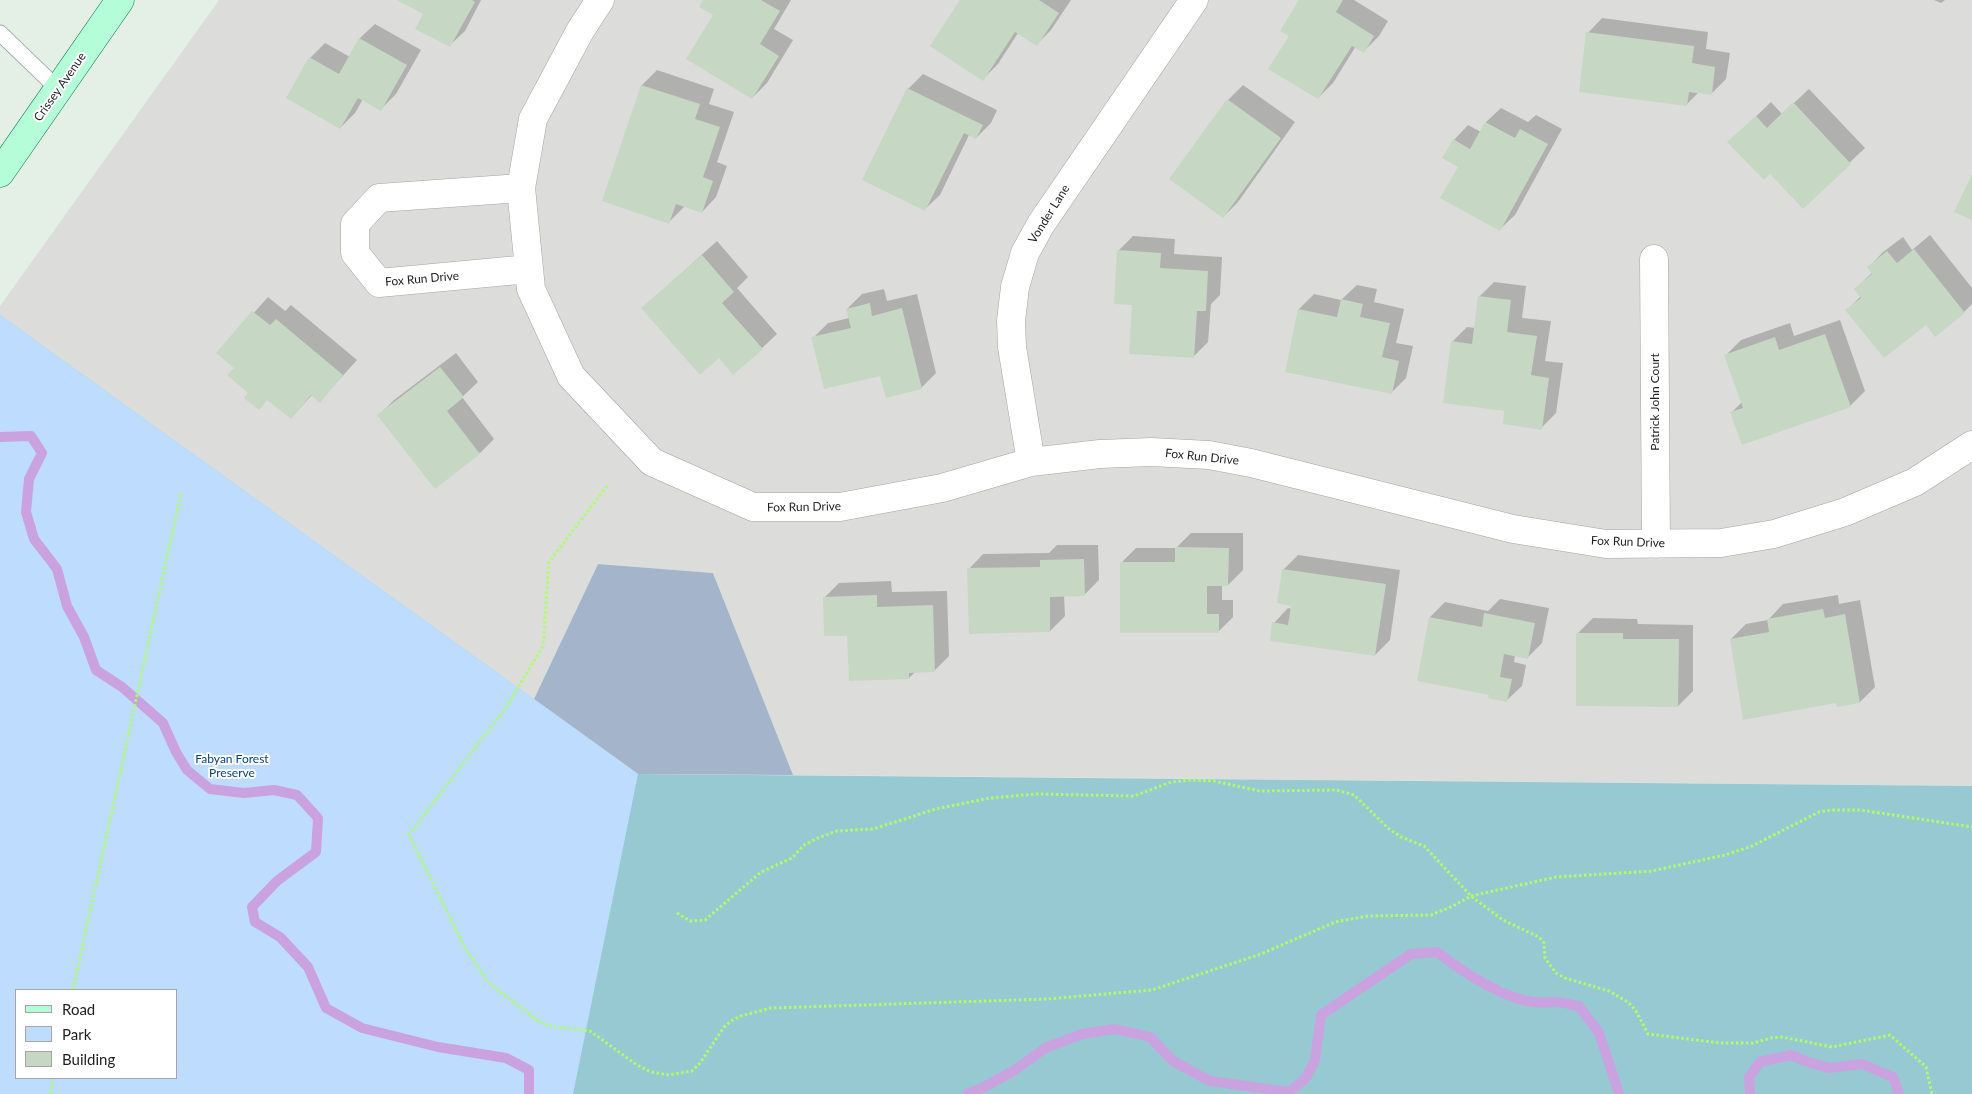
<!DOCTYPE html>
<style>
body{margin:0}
#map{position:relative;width:1972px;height:1094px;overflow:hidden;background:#e4f0e5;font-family:Lato,sans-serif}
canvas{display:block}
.legend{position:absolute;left:15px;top:989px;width:162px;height:90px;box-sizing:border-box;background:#fff;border:1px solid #a5a5a5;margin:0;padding:6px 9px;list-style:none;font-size:15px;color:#1f1f1f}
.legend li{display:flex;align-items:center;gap:10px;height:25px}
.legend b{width:25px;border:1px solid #a5a5a5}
</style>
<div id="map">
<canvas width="1972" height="1094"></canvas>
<ul class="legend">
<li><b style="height:6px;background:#b5fdd8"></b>Road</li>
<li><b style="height:14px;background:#bedcfd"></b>Park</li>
<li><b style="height:14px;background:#c6d7c4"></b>Building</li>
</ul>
</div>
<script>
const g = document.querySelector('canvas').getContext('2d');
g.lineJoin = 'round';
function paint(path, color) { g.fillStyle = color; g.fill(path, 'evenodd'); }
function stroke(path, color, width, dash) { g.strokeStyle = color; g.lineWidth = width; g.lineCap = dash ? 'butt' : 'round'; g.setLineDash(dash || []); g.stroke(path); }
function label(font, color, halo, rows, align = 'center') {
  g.font = font + ' Lato,sans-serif'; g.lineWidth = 4; g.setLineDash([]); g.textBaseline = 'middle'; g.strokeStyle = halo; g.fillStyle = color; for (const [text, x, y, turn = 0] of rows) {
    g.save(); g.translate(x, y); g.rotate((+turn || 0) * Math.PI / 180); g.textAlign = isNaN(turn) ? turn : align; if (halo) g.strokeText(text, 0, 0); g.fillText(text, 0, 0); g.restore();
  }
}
paint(new Path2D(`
 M 219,0 L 1972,0 L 1972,786 L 793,775 L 713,573 L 598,564 L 534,699 L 0,315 L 0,306 Z`), '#dcdddb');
paint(new Path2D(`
 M 0,315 L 638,774 L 1972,786 L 1972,1094 L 0,1094 ZM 16,990 L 176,990 L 176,1078 L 16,1078 Z`), '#96c9d2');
paint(new Path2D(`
 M 598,564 L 713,573 L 793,775 L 638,774 L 534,699 Z`), '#a4b4ca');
paint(new Path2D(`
 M 0,315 L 638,774 L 573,1094 L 0,1094 ZM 16,990 L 176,990 L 176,1078 L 16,1078 Z`), '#bedcfd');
paint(new Path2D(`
 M 399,0 L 481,0 L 465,31 L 450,45 L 424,13 Z
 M 704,0 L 791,0 L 774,29 L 793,40 L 767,83 L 752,98 L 714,15 Z
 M 962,0 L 1071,0 L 1051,30 L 1036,45 L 1018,33 L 998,64 L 983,79 Z
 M 1300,0 L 1354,0 L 1388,21 L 1379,36 L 1364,51 L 1356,46 L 1333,83 L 1318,98 Z
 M 1934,0 L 1945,0 L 1941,3 Z
 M 1602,18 L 1708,32 L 1706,49 L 1730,53 L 1726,79 L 1711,94 L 1699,92 L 1687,104 L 1588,33 Z
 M 375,24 L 421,50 L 396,94 L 381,109 L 363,99 L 355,113 L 340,128 L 310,58 L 325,43 L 350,57 L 360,38 Z
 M 657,70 L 714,89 L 709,104 L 734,112 L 717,162 L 727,166 L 716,197 L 702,212 L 685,206 L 669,222 L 603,200 L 642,85 Z
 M 923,74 L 997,110 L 991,123 L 976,138 L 969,135 L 940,195 L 925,209 L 908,89 Z
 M 1243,85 L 1295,122 L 1238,202 L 1223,217 L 1171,179 L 1228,100 Z
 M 1809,89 L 1865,148 L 1803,207 L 1744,128 L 1771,102 L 1782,114 Z
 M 1501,108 L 1528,122 L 1536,115 L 1562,129 L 1515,215 L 1500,229 L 1459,166 L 1454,140 L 1468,125 L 1481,132 L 1486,122 Z
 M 1930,235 L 1972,288 L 1972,304 L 1964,312 L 1926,324 L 1847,310 L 1861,296 L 1855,289 L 1873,272 L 1869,267 L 1883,252 L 1903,237 L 1912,250 Z
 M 1133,236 L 1175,239 L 1174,254 L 1222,257 L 1220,295 L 1211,304 L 1208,342 L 1193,357 L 1133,304 L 1118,251 Z
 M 717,241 L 748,277 L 737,288 L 777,334 L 762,348 L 719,356 L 643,308 Z
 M 1494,282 L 1526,286 L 1522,318 L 1551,321 L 1545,361 L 1563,363 L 1556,413 L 1541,428 L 1506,410 L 1452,342 L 1467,327 L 1475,328 L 1479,297 Z
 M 1357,285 L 1377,289 L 1374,302 L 1404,309 L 1396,343 L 1413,346 L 1406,378 L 1391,393 L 1299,309 L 1314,294 L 1341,300 Z
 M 884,289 L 887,301 L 917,294 L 936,373 L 921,388 L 881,374 L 813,338 L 828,323 L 849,318 L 847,309 L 862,294 Z
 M 268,297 L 285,311 L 291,305 L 357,360 L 320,401 L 312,395 L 291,418 L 268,399 L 250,393 L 235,368 L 218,353 Z
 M 1840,320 L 1865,391 L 1850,406 L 1732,412 L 1742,402 L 1726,355 L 1741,340 L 1790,323 L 1794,336 Z
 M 456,353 L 478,382 L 462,397 L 494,439 L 480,453 L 379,415 L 394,400 Z
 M 1191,533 L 1243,533 L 1243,570 L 1228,585 L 1222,585 L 1222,600 L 1233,600 L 1233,617 L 1218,632 L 1121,563 L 1136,548 L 1176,548 Z
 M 1057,545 L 1098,545 L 1099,580 L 1084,595 L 1064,595 L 1065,616 L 1050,631 L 969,569 L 983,554 L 1049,553 Z
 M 1298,555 L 1400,570 L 1390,640 L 1375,655 L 1274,623 L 1288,608 L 1292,609 L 1283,570 Z
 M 891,581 L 892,592 L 947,591 L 949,656 L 935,670 L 916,671 L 909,678 L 848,634 L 824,598 L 839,583 Z
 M 1838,595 L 1839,604 L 1860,600 L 1875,687 L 1860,702 L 1837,702 L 1731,639 L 1746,624 L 1768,620 L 1783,604 Z
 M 1500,599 L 1549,608 L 1542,643 L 1527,658 L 1515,655 L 1514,662 L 1526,665 L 1522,686 L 1507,700 L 1490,694 L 1430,617 L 1445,602 L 1488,611 Z
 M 1593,618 L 1637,619 L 1638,624 L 1693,625 L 1693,691 L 1678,706 L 1578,633 Z`), '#0003');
stroke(new Path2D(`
 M 0,437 L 31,436 L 42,453 L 29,479 L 26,512 L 34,539 L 57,569 L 67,606 L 84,637 L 96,670 L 122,687 L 163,723 L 176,752 L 187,770 L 210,789 L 244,793 L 274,790 L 297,795 L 318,818 L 316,852 L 277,881 L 252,907 L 255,922 L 280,937 L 308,967 L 326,1008 L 362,1028 L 438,1047 L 506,1058 L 529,1070 L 529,1094
 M 967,1094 L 984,1087 L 1015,1070 L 1045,1048 L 1082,1034 L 1115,1029 L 1150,1037 L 1173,1061 L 1210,1081 L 1289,1092 L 1306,1078 L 1315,1060 L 1321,1015 L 1411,954 L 1437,952 C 1463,972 1499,997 1533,1002 C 1540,1003 1548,1002 1556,1002 C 1563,1002 1571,1005 1579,1006 L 1599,1033 L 1619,1094
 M 1750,1094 L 1749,1077 L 1760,1062 L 1791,1055 L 1811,1063 L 1829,1068 L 1862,1064 L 1893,1077 L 1899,1094`), '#cba2e0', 10);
paint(new Path2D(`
 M 397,0 L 472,0 L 475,2 L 450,47 L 415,29 L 423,14 Z
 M 703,0 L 761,0 L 780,11 L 760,44 L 779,56 L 752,99 L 686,59 L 713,15 L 699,7 Z
 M 960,0 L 1039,0 L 1059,13 L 1037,46 L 1015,32 L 983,81 L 930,46 Z
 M 1299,0 L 1343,0 L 1336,12 L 1374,36 L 1364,53 L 1352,46 L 1318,99 L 1268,69 L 1289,36 L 1280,31 Z
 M 1586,32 L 1694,46 L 1692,63 L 1715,67 L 1712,95 L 1689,92 L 1687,106 L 1579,92 Z
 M 359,38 L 407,65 L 381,111 L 358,98 L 340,129 L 286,98 L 309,57 L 339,74 Z
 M 641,85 L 700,104 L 695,119 L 720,127 L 703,177 L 713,181 L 702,213 L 676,204 L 669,224 L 602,201 Z
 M 907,88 L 983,125 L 976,139 L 964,133 L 925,211 L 862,180 Z
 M 1227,99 L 1281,138 L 1223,218 L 1169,179 Z
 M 1793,102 L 1851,164 L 1803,209 L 1770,174 L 1764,180 L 1727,142 L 1756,116 L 1767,128 Z
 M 1485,122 L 1515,138 L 1520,129 L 1548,144 L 1500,231 L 1440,198 L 1458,167 L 1442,158 L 1453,139 L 1470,149 Z
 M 1972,174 L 1972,220 L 1954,212 Z
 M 1914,249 L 1965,313 L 1935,337 L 1926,325 L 1884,358 L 1845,310 L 1861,298 L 1854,289 L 1872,274 L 1867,267 L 1887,251 L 1897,263 Z
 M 1117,250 L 1161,253 L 1160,268 L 1208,271 L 1206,311 L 1197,311 L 1194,358 L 1129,354 L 1132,305 L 1114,304 Z
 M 702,255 L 734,292 L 722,303 L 763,349 L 733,375 L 719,358 L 700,375 L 641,308 Z
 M 1478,296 L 1511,300 L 1507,332 L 1537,336 L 1531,375 L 1549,378 L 1542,430 L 1503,424 L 1504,411 L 1443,403 L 1451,341 L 1472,344 Z
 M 1341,299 L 1363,304 L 1360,317 L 1390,323 L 1382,357 L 1399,361 L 1392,394 L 1285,372 L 1298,309 L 1337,317 Z
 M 870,303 L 872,316 L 902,308 L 922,389 L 886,398 L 880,376 L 824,389 L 811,337 L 851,328 L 846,309 Z
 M 252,311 L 270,325 L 276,319 L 343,375 L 320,403 L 311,395 L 291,419 L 267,400 L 259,410 L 244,398 L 248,393 L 227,375 L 234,368 L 216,353 Z
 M 1825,334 L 1851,407 L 1742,445 L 1730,412 L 1743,408 L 1724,355 L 1775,337 L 1779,350 Z
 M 440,367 L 464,397 L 447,411 L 480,454 L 435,489 L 377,415 Z
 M 1175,547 L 1229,548 L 1228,586 L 1207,586 L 1207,614 L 1219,614 L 1219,633 L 1120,633 L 1120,562 L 1175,562 Z
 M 1084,559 L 1085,596 L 1050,597 L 1050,632 L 969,634 L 967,568 L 1040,567 L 1040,560 Z
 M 1282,569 L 1386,584 L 1375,656 L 1270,641 L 1272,622 L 1288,625 L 1291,606 L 1277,603 Z
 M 877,595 L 877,607 L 933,605 L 935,672 L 909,673 L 909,679 L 849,681 L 847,636 L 824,636 L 823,597 Z
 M 1823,609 L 1825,618 L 1845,614 L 1860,703 L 1837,707 L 1836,703 L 1743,720 L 1730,639 L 1769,632 L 1767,619 Z
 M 1484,613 L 1535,623 L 1528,659 L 1504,654 L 1500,677 L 1512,679 L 1507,702 L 1488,698 L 1489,695 L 1417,681 L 1429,617 L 1482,627 Z
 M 1576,633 L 1623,633 L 1623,639 L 1679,639 L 1678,707 L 1576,706 Z`), '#c6d7c4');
const service = new Path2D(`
 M 0,33 L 58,89`);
const minor = new Path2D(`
 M 600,0 L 580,31 L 533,119 L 521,188 L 531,289 L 571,376 L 652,462 L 753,507 L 840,507 L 942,488 L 1031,462 L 1100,454 L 1151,452 L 1209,455 L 1251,463 L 1513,529 L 1606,544 L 1721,543 L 1774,534 L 1845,512 L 1915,482 L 1972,445
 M 521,188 L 379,198 L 355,224 L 355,253 L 379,283 L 529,269
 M 1654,259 L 1656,544
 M 1031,462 L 1012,347 L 1011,321 L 1015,287 L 1025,253 L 1041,224 L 1194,0`);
const secondary = new Path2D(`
 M 0,173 L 120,0`);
stroke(service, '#a3a3a3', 17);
stroke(minor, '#a3a3a3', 29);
stroke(secondary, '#007b43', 29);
stroke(new Path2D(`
 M 607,486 L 549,562 L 543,646 L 507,706 L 409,835 L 466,950 L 490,984 L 538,1021 L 549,1026 L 590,1031 L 637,1065 L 651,1072 L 669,1075 L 692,1071 L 700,1063 L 724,1027 L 731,1021 L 741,1016 L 771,1008 L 1047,999 L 1152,990 L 1261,954 L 1335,922 L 1368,916 L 1431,915 L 1453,906 L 1471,896 L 1556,877 L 1652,871 L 1725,855 L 1752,846 L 1819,812 L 1831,810 L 1860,810 L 1972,827
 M 677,913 L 690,921 L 705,920 L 761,872 L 792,858 L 804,845 L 820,837 L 837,831 L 873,829 L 936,809 L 990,798 L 1037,794 L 1134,796 L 1171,782 L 1190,780 L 1214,781 L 1260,791 L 1337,790 L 1354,795 L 1389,829 L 1401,837 L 1424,846 L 1471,896 L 1503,920 L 1539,937 L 1544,943 L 1545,958 L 1556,973 L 1565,978 L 1609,991 L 1628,1002 L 1636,1011 L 1648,1034 L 1720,1043 L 1753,1043 L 1771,1038 L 1782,1037 L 1832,1047 L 1890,1035 L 1926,1067 L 1932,1094
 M 73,990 L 181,493
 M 50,1094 L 53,1078`), '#acff66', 3, [2.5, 2.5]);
stroke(service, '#fff', 15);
stroke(minor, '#fff', 28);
stroke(secondary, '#b5fdd8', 28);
label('12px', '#1f1f1f', '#fff', [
 ["Crissey Avenue",60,87,-55],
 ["Vonder Lane",1049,214,-58],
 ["Fox Run Drive",422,279,-5],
 ["Patrick John Court",1655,402,-90],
 ["Fox Run Drive",1202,457,6],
 ["Fox Run Drive",804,507,-1],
 ["Fox Run Drive",1628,542,2]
]);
label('12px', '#054284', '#fff', [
 ["Fabyan Forest",232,759],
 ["Preserve",232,773]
]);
</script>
